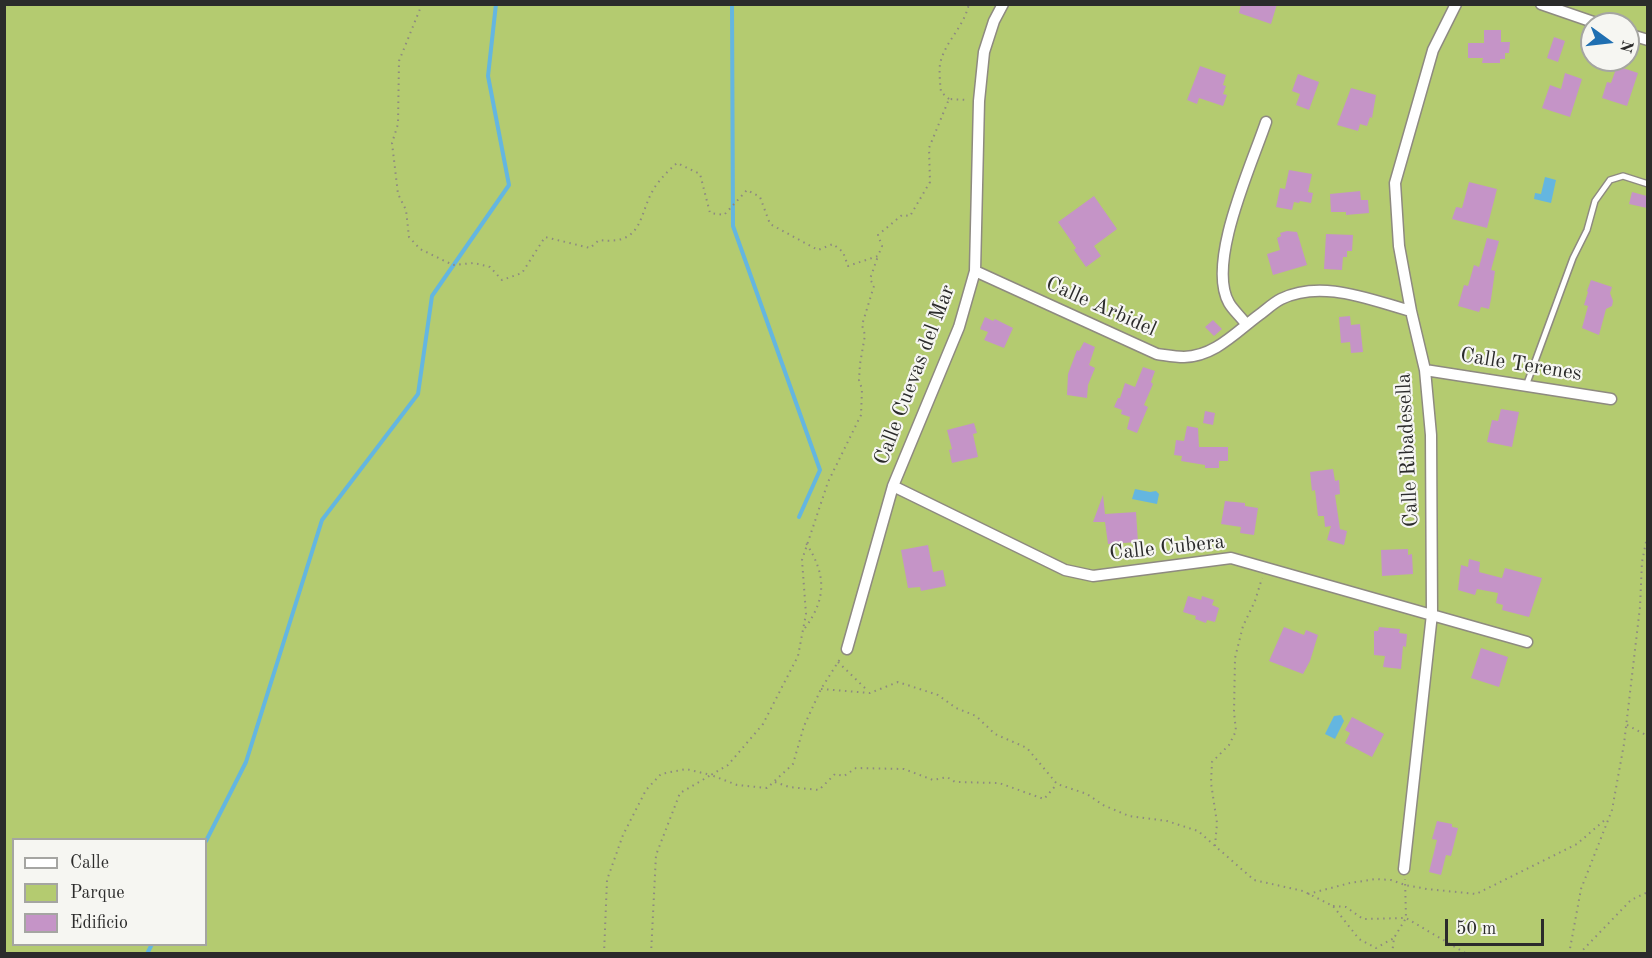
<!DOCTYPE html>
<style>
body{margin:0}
#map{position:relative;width:1652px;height:958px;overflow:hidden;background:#f0e9d5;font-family:"Old Standard TT",serif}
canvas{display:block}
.frame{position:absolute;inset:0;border:6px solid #2b2b2b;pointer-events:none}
.legend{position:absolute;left:12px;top:838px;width:195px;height:108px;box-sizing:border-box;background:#f6f6f2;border:2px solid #a5a5a2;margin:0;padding:8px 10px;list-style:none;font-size:18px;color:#2b2b2b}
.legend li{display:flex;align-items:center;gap:12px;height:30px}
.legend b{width:30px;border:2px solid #a5a5a2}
.north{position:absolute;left:1580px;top:12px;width:60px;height:60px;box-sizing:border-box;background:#f6f6f2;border:2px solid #a5a5a2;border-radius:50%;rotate:105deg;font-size:16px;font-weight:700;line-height:24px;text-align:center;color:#2b2b2b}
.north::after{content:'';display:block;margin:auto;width:21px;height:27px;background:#1f6fb2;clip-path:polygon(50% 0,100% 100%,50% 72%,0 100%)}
.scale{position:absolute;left:1445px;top:919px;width:99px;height:27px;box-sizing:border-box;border:3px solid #2b2b2b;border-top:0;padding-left:8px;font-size:18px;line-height:21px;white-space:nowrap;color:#2b2b2b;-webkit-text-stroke:4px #f6f6f2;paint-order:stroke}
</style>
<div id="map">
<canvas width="1652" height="958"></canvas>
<div class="frame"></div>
<ul class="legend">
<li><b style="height:8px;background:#fff"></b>Calle</li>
<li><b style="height:16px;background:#b4cb70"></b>Parque</li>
<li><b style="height:16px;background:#c594c7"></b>Edificio</li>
</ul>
<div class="north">N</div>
<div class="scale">50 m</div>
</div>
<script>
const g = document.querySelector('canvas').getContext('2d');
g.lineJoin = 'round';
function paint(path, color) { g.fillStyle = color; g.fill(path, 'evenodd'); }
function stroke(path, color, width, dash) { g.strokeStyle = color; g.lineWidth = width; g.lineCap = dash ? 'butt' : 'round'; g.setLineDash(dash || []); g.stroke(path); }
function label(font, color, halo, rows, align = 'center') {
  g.font = font + ' "Old Standard TT",serif'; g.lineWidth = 4.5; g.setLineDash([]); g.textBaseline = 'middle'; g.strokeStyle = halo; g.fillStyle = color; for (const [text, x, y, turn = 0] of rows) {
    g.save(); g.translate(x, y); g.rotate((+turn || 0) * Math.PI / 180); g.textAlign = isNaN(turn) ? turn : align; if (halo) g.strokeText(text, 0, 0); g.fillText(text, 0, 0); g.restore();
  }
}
paint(new Path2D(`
 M 5,5 L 1647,5 L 1647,953 L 5,954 ZM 1592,24 L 1628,24 L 1628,60 L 1592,60 ZM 14,840 L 206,840 L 206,944 L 14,944 Z`), '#b4cb70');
paint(new Path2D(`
 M 1545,177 L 1556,180 L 1551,203 L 1534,199 L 1535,193 L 1541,194 Z
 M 1135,489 L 1150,492 L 1156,491 L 1159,494 L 1157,504 L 1132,499 Z
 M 1341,715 L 1344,721 L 1335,739 L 1325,734 L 1334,716 Z`), '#64b6e0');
stroke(new Path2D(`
 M 732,4 L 733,226 L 820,470 L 799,517
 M 206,841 L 246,762 L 322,520 L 418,394 L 432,296 L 509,185 L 488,76 L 496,4
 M 147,954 L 152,944`), '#64b6e0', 4);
paint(new Path2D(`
 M 1241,4 L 1277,4 L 1271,24 L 1239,13 Z
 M 1484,30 L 1501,30 L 1501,42 L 1510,42 L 1509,53 L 1505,53 L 1505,59 L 1500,59 L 1500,63 L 1482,63 L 1483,58 L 1468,58 L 1468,43 L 1484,43 Z
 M 1554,37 L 1565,41 L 1558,62 L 1547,58 Z
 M 1200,66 L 1226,75 L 1223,85 L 1226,86 L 1223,94 L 1227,95 L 1223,106 L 1199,98 L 1197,104 L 1187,100 Z
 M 1617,66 L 1638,73 L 1627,106 L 1602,98 L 1607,82 L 1611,83 Z
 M 1565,73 L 1582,79 L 1570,117 L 1542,108 L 1550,85 L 1561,89 Z
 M 1298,74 L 1319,82 L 1309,110 L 1296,105 L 1300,94 L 1292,91 Z
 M 1351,88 L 1376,95 L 1372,118 L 1370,117 L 1367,126 L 1360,124 L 1358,131 L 1337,125 Z
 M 1289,170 L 1312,174 L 1308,192 L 1313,193 L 1311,203 L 1300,201 L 1299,203 L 1294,202 L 1292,210 L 1276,207 L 1280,188 L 1285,189 Z
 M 1469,182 L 1497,189 L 1487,228 L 1452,219 L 1456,207 L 1462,208 Z
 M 1360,191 L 1361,200 L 1368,200 L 1369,213 L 1346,215 L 1346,212 L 1331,212 L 1330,194 Z
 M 1632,192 L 1647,196 L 1647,208 L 1629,204 Z
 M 1094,196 L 1117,229 L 1094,246 L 1101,256 L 1086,267 L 1074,250 L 1076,248 L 1058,222 Z
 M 1287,231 L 1297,232 L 1307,265 L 1273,275 L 1267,254 L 1280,250 L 1277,238 L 1281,236 L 1280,233 Z
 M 1326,234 L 1353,235 L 1352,251 L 1347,251 L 1347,257 L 1343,257 L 1342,270 L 1324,269 Z
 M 1487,238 L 1499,241 L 1491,270 L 1495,271 L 1491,299 L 1489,309 L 1481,307 L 1479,312 L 1458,306 L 1464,285 L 1468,286 L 1474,265 L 1479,267 Z
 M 1591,280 L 1612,287 L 1610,293 L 1613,301 L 1612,306 L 1606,309 L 1599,335 L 1582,328 L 1588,306 L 1584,305 L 1588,292 L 1587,291 Z
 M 1350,316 L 1351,325 L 1360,324 L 1363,352 L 1351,353 L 1350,342 L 1341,343 L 1339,317 Z
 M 985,317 L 993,321 L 995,319 L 1013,328 L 1004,348 L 984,340 L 988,332 L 980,329 Z
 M 1213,320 L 1222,329 L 1214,336 L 1205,327 Z
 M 1084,342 L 1095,347 L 1089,365 L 1095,368 L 1088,385 L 1087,398 L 1067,395 L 1068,374 L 1077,350 L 1079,351 Z
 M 1143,367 L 1155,371 L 1151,382 L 1153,384 L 1144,405 L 1148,407 L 1137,433 L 1127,429 L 1130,417 L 1121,414 L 1122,410 L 1114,407 L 1118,398 L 1120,398 L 1125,383 L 1135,387 Z
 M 1501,409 L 1519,412 L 1512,447 L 1487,442 L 1492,420 L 1498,421 Z
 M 1205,411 L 1215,413 L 1213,425 L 1203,423 Z
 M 974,423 L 977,433 L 973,434 L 978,457 L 952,463 L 949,450 L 952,449 L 947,430 Z
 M 1187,426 L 1198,428 L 1199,447 L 1228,447 L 1228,461 L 1219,461 L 1219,468 L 1205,468 L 1205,465 L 1181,461 L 1182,456 L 1174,455 L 1176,440 L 1184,441 Z
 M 1333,469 L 1335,481 L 1339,480 L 1340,494 L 1335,495 L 1340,529 L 1347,531 L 1344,545 L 1327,540 L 1331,526 L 1325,527 L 1324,516 L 1318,516 L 1315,490 L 1312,491 L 1310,472 Z
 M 1103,495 L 1105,514 L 1136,512 L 1138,542 L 1108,544 L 1105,522 L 1093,522 Z
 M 1225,501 L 1245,503 L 1245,506 L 1258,508 L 1254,535 L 1240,533 L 1241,527 L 1221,524 Z
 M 928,545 L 933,572 L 943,570 L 946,586 L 921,591 L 920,587 L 908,588 L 901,550 Z
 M 1408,549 L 1408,555 L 1412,554 L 1413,574 L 1382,576 L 1381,550 Z
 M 1469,559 L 1480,562 L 1479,572 L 1502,578 L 1505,568 L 1542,578 L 1529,617 L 1502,610 L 1503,605 L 1496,603 L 1498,593 L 1477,589 L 1475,595 L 1458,590 L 1461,565 L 1468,567 Z
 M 1188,596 L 1201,600 L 1202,596 L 1214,600 L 1212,605 L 1219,608 L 1215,622 L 1207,620 L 1206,623 L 1195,619 L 1196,616 L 1183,612 Z
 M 1284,627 L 1304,635 L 1306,630 L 1318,635 L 1310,661 L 1303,674 L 1269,661 Z
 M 1379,627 L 1400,629 L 1399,633 L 1407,634 L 1406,647 L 1403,646 L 1401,669 L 1383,667 L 1385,656 L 1374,655 L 1374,631 L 1378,631 Z
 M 1481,648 L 1508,657 L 1499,687 L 1471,678 Z
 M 1352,717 L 1384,734 L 1372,757 L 1345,743 L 1350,733 L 1345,730 Z
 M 1437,821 L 1452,824 L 1452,827 L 1458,828 L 1451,856 L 1446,855 L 1441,875 L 1429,872 L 1437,840 L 1432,839 Z`), '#c594c7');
const service = new Path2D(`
 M 1526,386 L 1573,258 L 1587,230 L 1595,201 L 1610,180 L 1623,176 L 1648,184`);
const minor = new Path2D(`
 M 1541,4 L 1599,24
 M 1628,34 L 1648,40
 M 975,271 L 1157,354 C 1165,355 1175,357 1184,357 C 1215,356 1236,332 1259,315 C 1266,310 1273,303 1281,299 C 1322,279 1370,300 1411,311
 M 1246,324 C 1241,317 1233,310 1229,303 C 1206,263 1252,164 1266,122
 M 1425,370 L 1611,399
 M 893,486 L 1065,570 L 1093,576 L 1231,558 L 1527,642
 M 847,649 L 893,486 L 959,327 L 975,271 L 979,101 L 984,52 L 994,21 L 1003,4
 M 1404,869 L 1432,614 L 1431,435 L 1425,370 L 1411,311 L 1399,246 L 1395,183 L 1433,50 L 1456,4`);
stroke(service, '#8e8a80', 8);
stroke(minor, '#8e8a80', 13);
stroke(new Path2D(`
 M 422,4 L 399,61 L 398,124 L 392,143 L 398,194 L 406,210 L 409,237 L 420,249 L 453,265 L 474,263 L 490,267 L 502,280 L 522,273 L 545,237 L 590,248 L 599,240 C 647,246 637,211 657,184 C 663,176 670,169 677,163 L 700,174 L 710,213 L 724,215 L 747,190 L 760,197 L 770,224 L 818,250 L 833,244 L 843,252 L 848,266 L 878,256 L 882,246 L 878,235 L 902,215 L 910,216 L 930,182 L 929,148 L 949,99 L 968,100
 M 949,99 L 941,92 C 940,83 939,73 940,64 C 945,41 963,29 969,4
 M 1648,424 L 1648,429
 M 805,628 C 827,598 826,574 806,543
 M 838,662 L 868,691
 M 821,689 L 870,693 L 898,682 L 938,695 L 956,708 L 976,716 L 995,734 L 1027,748 L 1057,784 L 1087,794 L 1103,805 L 1129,816 L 1167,821 L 1198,831 L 1254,880 L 1303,891 L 1333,906 L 1359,939 L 1376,948 L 1394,938
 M 1627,725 L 1648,736
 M 775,782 L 789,787 L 819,790 L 835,774 L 844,776 L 856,768 L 904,769 L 933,780 L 947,777 L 955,782 L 999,783 L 1044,799 L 1057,784
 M 1215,846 L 1217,823 L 1211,783 L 1212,762 L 1229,745 L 1236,731 L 1234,712 L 1235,658 L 1243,626 L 1255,601 L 1262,578
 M 1308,894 L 1350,883 L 1376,879 L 1391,880 L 1405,885 L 1427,889 L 1476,894 L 1577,844 L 1607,818
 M 1333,906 L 1346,907 L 1363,919 L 1406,918 L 1467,954
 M 604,954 L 607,880 L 623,835 L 646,790 L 661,774 L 686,769 L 711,775 L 728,765 L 763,724 L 798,656 L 806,614 L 802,560 L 828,482 L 861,415 L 862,389 L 859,380 L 860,364 L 865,335 L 862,325 L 874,286 L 870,279 L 878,256
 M 651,954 L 656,855 L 680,793 L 711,775 L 737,785 L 767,788 L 793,764 L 804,726 L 821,689 L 840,659
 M 1392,954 L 1394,938 L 1406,918 L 1405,879
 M 1569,954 L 1581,889 L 1612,810 L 1624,744 L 1640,607 L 1642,562 L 1648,532
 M 1579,954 L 1631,900 L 1648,892`), '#8e8a80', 2, [1.5, 4.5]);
stroke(service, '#fff', 5);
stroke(minor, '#fff', 10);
label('21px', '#2b2b2b', '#f6f6f2', [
 ["Calle Arbidel",1101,307,24],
 ["Calle Terenes",1521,365,9],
 ["Calle Cuevas del Mar",915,375,-69],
 ["Calle Ribadesella",1408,450,-93],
 ["Calle Cubera",1167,548,-6]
]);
</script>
